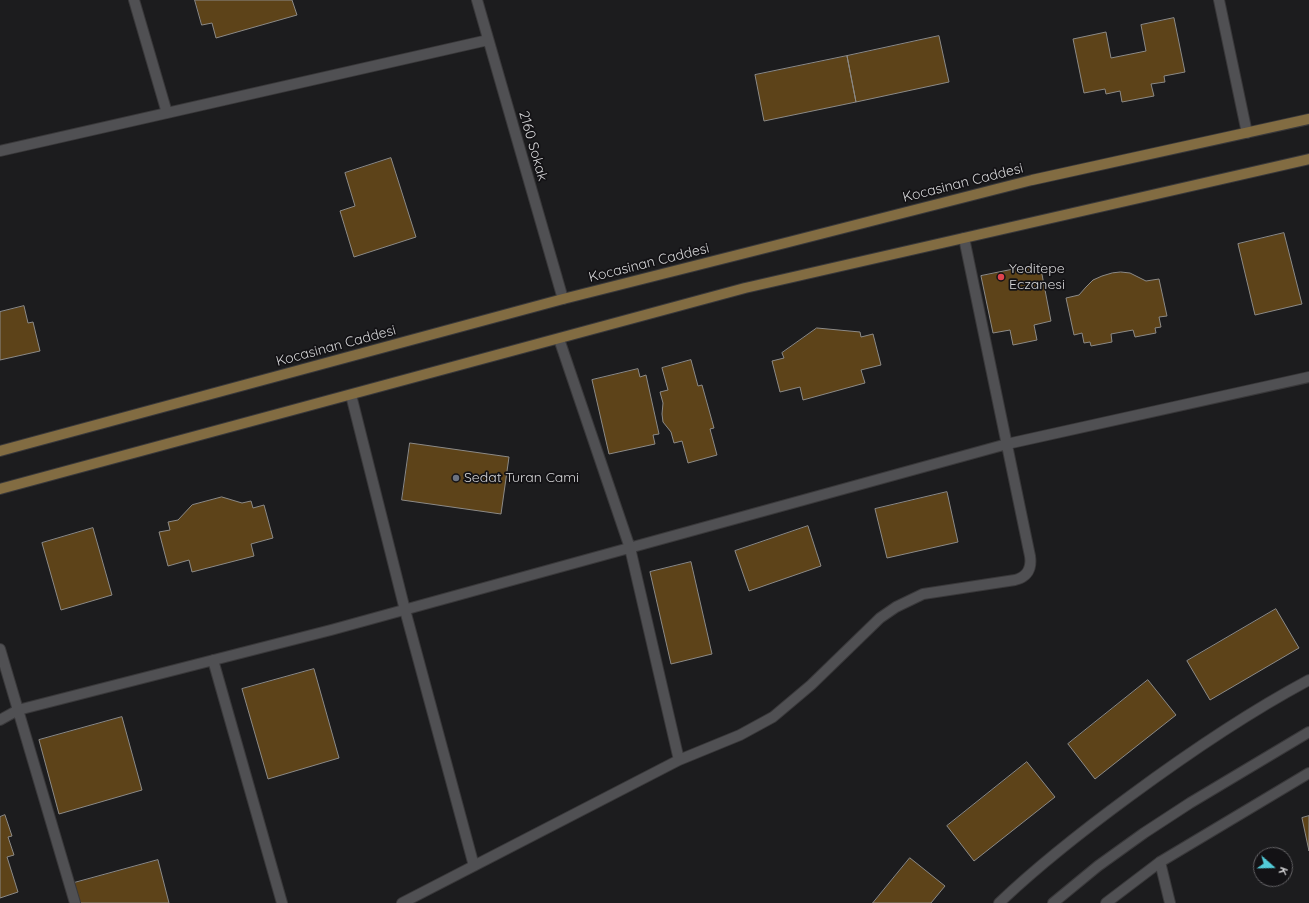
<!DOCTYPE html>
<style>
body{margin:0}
#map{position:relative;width:1309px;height:903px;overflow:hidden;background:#1c1c1e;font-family:Quicksand,sans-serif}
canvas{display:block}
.north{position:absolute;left:1253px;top:847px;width:40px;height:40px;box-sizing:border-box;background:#131215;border:1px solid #616063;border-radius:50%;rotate:110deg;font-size:11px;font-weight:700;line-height:16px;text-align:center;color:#d6d6d8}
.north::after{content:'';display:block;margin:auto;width:14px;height:18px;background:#52cbd8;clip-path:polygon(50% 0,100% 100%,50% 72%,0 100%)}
</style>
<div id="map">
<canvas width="1309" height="903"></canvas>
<div class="north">K</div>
</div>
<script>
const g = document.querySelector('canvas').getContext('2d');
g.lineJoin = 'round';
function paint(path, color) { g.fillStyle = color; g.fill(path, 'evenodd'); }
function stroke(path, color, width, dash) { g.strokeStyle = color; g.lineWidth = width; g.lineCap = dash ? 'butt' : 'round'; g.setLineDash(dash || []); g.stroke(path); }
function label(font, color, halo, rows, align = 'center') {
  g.font = font + ' Quicksand,sans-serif'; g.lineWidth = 3.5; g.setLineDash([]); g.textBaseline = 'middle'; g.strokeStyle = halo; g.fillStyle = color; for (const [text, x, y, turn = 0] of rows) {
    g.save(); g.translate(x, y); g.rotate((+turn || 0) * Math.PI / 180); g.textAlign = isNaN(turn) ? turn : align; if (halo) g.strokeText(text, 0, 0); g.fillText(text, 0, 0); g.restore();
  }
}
const building = new Path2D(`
 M 195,0 L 292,0 L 297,15 L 216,38 L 212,23 L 202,25 Z
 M 1174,18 L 1185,72 L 1164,76 L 1165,82 L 1151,84 L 1154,96 L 1122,102 L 1120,91 L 1106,94 L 1105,89 L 1084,93 L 1073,39 L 1106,32 L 1111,58 L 1146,51 L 1141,25 Z
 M 939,36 L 949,82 L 856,102 L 847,56 Z
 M 847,56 L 856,102 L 764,121 L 755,75 Z
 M 391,158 L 416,237 L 354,257 L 340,211 L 355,206 L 345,173 Z
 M 1284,233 L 1302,304 L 1255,315 L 1238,244 Z
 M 1040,264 L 1051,321 L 1034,325 L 1037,340 L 1013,345 L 1010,330 L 993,333 L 981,276 Z
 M 1121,272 L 1130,273 L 1146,281 L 1159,279 L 1167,316 L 1159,317 L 1161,327 L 1155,328 L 1156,333 L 1135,337 L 1133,330 L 1111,334 L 1112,342 L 1091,346 L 1090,342 L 1084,343 L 1082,333 L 1074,335 L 1066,298 L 1079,295 L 1086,287 L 1093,280 L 1102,276 L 1112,273 Z
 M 24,306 L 28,323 L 33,322 L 40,351 L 0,360 L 0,312 Z
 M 817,328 L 860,332 L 861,337 L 873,334 L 881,365 L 861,370 L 865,383 L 803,400 L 800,387 L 780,392 L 772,361 L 784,358 L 782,353 Z
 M 691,360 L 698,386 L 702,385 L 714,428 L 710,429 L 717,455 L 688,463 L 682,441 L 674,443 L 671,432 L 663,422 L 662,414 L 663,403 L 660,392 L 668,390 L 662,368 Z
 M 638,369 L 640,377 L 646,375 L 659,434 L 653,435 L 655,444 L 609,454 L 592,380 Z
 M 410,443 L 509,457 L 501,514 L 402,500 Z
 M 947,492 L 958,542 L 887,558 L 875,509 Z
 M 222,497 L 242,503 L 251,501 L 253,508 L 264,505 L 273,538 L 251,544 L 254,556 L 192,572 L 189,560 L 168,566 L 159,532 L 170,530 L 168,522 L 178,520 L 192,505 Z
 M 808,526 L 821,566 L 749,591 L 735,551 Z
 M 93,528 L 112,595 L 61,610 L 42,543 Z
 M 691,562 L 712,654 L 671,664 L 650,572 Z
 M 1276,609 L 1299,648 L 1210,700 L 1187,661 Z
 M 314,669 L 339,758 L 268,779 L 242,689 Z
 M 1148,680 L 1176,715 L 1095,779 L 1068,744 Z
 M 122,717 L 142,790 L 59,814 L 39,740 Z
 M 1027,762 L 1055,797 L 974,861 L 947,826 Z
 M 5,815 L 12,836 L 8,837 L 14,855 L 7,857 L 18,892 L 0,898 L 0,817 Z
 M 1309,816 L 1309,851 L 1302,818 Z
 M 910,858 L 945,886 L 931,903 L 873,903 Z
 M 158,860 L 169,903 L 80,903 L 74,883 Z`);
paint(building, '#5d4319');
stroke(building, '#8c8a87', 1);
const minor = new Path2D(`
 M 134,0 L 167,113
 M 477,0 L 563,299
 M 1219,0 L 1247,133
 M 0,151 L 488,40
 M 559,339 L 630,548 L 679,760
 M 351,395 L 405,610 L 474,866
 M 0,649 L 75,903
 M 213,660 L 282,903
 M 0,720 L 18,710 L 331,630 L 1007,444 L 1309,377
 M 1160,862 L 1170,903
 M 402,903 L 679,760 L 740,735 L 773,717 L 811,685 L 880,618 L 896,607 L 923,594 L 1015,580 C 1027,577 1032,569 1030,556 L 964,238
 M 999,903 C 1040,864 1085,829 1130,796 C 1187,754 1247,713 1309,680`);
const tertiary = new Path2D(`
 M 1053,903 L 1098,866 L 1144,833 L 1190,803 L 1309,732
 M 1106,903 L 1160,862 L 1309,773`);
const secondary = new Path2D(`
 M 0,451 L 563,299 L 785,243 L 1032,180 L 1309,119
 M 0,489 L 745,288 L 1309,159`);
stroke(minor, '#39383a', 12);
stroke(tertiary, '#39383a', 12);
stroke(secondary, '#39383a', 12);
stroke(minor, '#505053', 10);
stroke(tertiary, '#505053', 10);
stroke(secondary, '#826c42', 10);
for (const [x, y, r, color] of [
 [1001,277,4,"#e0444e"],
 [456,478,4,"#6b7280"]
]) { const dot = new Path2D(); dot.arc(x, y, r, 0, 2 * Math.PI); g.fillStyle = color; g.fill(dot); stroke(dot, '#131215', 1.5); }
label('14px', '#d6d6d8', '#131215', [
 ["2160 Sokak",533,146,74],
 ["Kocasinan Caddesi",963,183,-14],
 ["Kocasinan Caddesi",649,263,-14],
 ["Kocasinan Caddesi",336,346,-15]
]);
label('14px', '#d6d6d8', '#131215', [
 ["Yeditepe",1009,269],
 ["Eczanesi",1009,285],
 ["Sedat Turan Cami",464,478]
], 'left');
</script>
